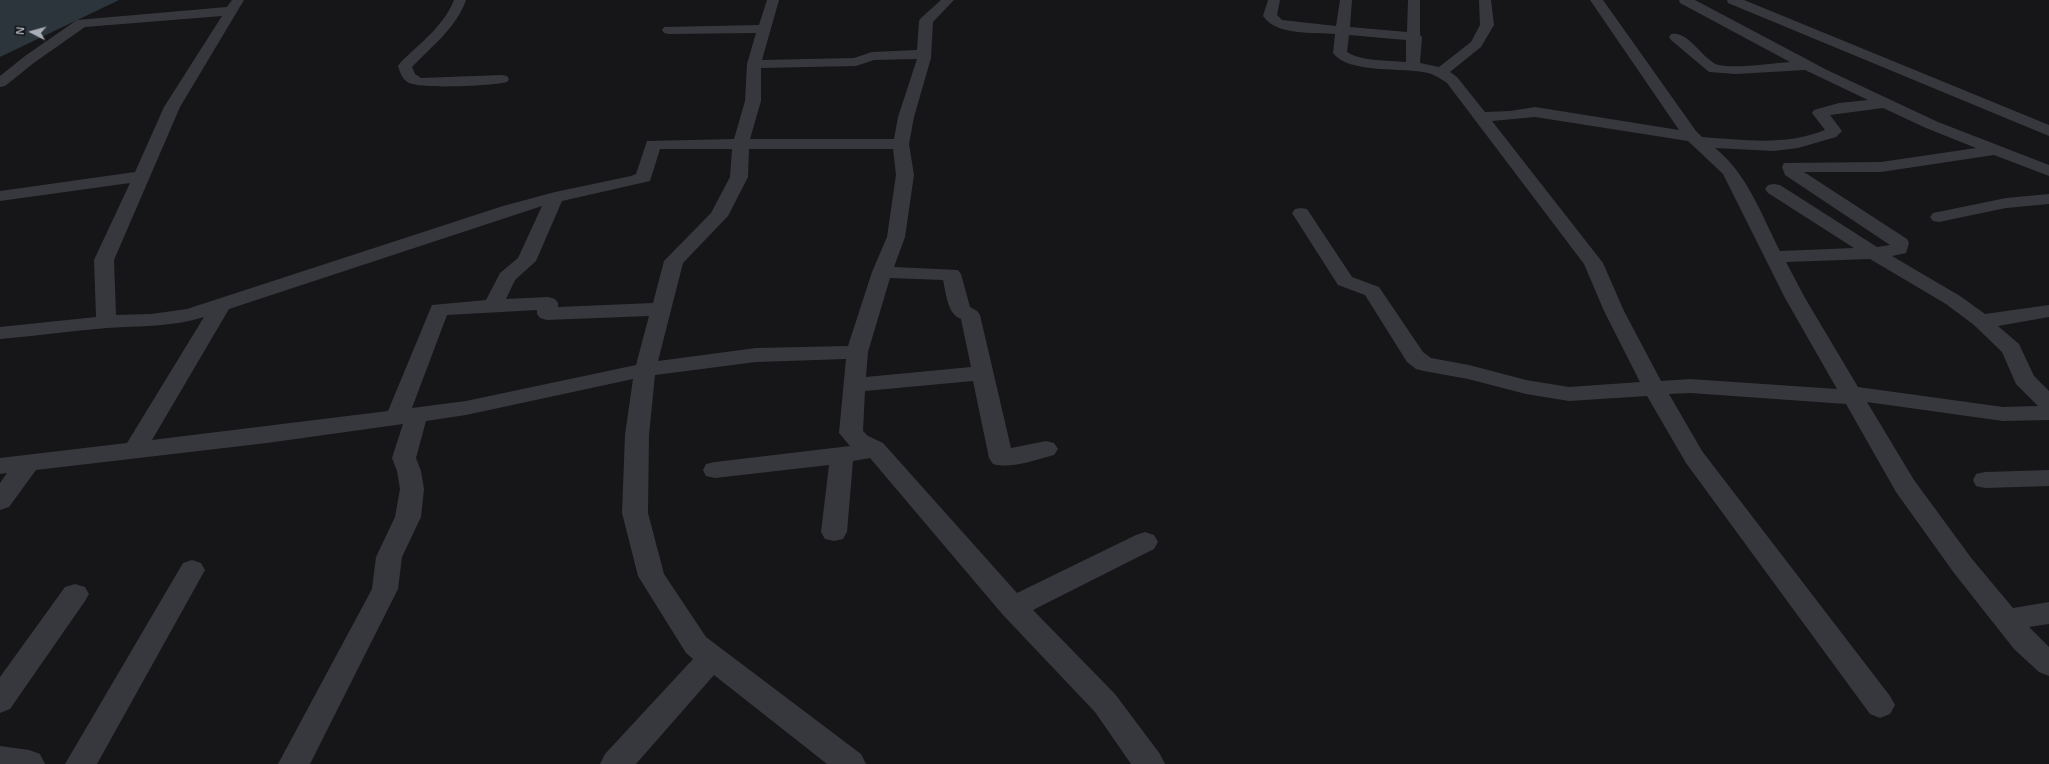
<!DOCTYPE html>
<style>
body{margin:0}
#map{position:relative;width:2049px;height:764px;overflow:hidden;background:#161618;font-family:Arial,sans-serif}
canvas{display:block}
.north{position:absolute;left:12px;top:12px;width:40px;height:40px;-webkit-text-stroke:3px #111113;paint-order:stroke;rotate:276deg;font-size:11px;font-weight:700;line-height:16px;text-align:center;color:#a8adb8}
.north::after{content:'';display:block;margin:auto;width:14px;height:18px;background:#a8adb8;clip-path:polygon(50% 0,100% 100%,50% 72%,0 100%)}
</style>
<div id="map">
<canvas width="2049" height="764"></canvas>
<div class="north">N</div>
</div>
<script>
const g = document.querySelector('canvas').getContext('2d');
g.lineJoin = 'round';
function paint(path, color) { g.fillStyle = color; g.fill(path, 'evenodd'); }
paint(new Path2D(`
 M 0,0 L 119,0 L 0,57 Z`), '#2c353c');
paint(new Path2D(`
 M 232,0 L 244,0 L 180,107 L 114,260 L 116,315 L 151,314 L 187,309 L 503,206 L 555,192 L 631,176 L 636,174 L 647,141 L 734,139 L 745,101 L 747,64 L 756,33 L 669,34 L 664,33 L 662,30 L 664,27 L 759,25 L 767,0 L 779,0 L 762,60 L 854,58 L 872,52 L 917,50 L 919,21 L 921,18 L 941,0 L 954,0 L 933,22 L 931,58 L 914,117 L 909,144 L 914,175 L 905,237 L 894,267 L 958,270 L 961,274 L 970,307 L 977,311 L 980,315 L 1011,448 L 1046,441 L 1054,443 L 1058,449 L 1054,455 C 1036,460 1010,469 993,464 L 989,458 L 973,381 L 865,391 L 863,431 L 868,436 L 883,443 L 1017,593 L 1136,535 L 1145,532 L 1154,535 L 1158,542 L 1154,549 L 1033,610 L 1115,694 L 1160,754 L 1165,764 L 1131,764 L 1095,712 L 1003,615 L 870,458 L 853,461 L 847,532 L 843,539 L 834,541 L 825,539 L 821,532 L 829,465 L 715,478 L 706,476 L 703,470 L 706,464 L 715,462 L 850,446 L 839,433 L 846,359 L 756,362 L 655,375 L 649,435 L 648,513 L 664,574 L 706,637 L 861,754 L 866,764 L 827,764 L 714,675 L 636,764 L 600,764 L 605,754 L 693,659 L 686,653 L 638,576 L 622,513 L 625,435 L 633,379 L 466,415 L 426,421 L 416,458 L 421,471 L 424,489 L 421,517 L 402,557 L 398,589 L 310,764 L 278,764 L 372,589 L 376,557 L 395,517 L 400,489 L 397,471 L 392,458 L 403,424 L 267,443 L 36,470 L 9,507 L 0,510 L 0,483 L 7,473 L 0,474 L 0,458 L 127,443 L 204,317 C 173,327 139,326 107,328 C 71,331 35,336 0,339 L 0,327 L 96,317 L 94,260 L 130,183 L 0,201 L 0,191 L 135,172 L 164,107 L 222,16 L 85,27 L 35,62 L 5,86 L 0,87 L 0,76 L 25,56 L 77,20 L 227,7 ZM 917,59 L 898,117 L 894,139 L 750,139 L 761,101 L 761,68 L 856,66 L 874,60 ZM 660,149 L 732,149 L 730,177 L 711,213 L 664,261 L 653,303 L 558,307 L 558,303 L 555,299 L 548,297 L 506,299 L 515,280 L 536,261 L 562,201 L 650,181 ZM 749,149 L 893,149 L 896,175 L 887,237 L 872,272 L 848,346 L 756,348 L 658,361 L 683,263 L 728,216 L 748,177 ZM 542,206 L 518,258 L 500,273 L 486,300 L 432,305 L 388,411 L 152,440 L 229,309 ZM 890,278 L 943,280 C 946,292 947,314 961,319 L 971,367 L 866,377 L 868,352 ZM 537,310 L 537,314 L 540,318 L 547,320 L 649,316 L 636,365 L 466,401 L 412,408 L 447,315 Z
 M 454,0 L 466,0 C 456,28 433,45 412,67 L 415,74 L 421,78 L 502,75 L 507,76 L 509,79 L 507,82 C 492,86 423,89 409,83 C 403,80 400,73 398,66 L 400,63 C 420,43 443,27 454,0 Z
 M 1268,0 L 1280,0 L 1277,15 L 1282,20 L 1336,26 L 1340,0 L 1352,0 L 1350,27 L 1407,32 L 1408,0 L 1420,0 L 1420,35 L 1422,37 L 1420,63 L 1439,67 L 1471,42 L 1480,25 L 1479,0 L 1491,0 L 1494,25 L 1481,47 L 1450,72 L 1457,77 L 1485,112 L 1510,111 L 1535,107 L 1679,130 L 1590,0 L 1603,0 L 1696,131 L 1702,137 C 1744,140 1786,146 1825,130 L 1812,113 L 1814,110 L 1839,103 L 1868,100 L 1805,70 L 1736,74 L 1709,72 L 1671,40 L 1669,37 L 1671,34 C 1689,30 1703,61 1719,65 C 1736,69 1772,63 1790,62 L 1680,3 L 1679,0 L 1695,0 L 1827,70 L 1938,122 L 2049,165 L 2049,176 L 1994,155 L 1881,172 L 1804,172 L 1907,239 L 1909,243 L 1906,253 L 1892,256 L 1960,296 L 1985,314 L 2049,305 L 2049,317 L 1998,326 L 2019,344 L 2034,376 L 2049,391 L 2049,420 L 2003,421 L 1867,402 L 1914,480 L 1972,559 L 2013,608 L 2049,602 L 2049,624 L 2029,627 L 2049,647 L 2049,676 L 2039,672 L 2014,649 L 1954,573 L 1896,492 L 1846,404 L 1690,393 L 1669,394 L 1702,451 L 1890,696 L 1895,705 L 1890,714 L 1880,718 L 1870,714 L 1686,463 L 1647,396 L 1569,401 L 1526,394 L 1468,379 L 1424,371 L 1416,369 L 1407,362 L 1365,295 L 1338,285 L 1292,213 L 1295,209 L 1301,208 L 1307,209 L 1352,277 L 1379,287 L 1423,352 L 1431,358 L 1469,365 L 1526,380 L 1569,387 L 1640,382 L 1604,311 L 1584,264 L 1447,83 C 1441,79 1435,75 1428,73 C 1404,67 1348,74 1333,53 L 1335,34 C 1313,32 1277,36 1263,16 ZM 1349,35 L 1406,40 L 1406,62 C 1387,60 1363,62 1347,52 ZM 1883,108 L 1926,128 L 1976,148 L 1881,162 L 1784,163 L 1782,167 L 1785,175 L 1890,245 L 1877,247 L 1780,185 L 1774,184 L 1768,185 L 1765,189 L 1768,193 L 1854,248 L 1780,251 C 1762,216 1747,173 1715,148 L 1774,151 L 1798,148 L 1836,137 L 1842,131 L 1830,115 ZM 1535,117 L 1688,141 L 1723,174 L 1785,298 L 1837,389 L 1690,379 L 1661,381 L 1624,311 L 1603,263 L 1492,121 ZM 1870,259 L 1946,304 L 1974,325 L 2002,352 L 2016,384 L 2038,406 L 2003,407 L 1858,387 L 1805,298 L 1786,262 Z
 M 1727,0 L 1744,0 L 2049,125 L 2049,136 L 1728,3 Z
 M 2049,194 L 2049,204 L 2006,208 L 1939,222 L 1933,221 L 1930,217 L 1933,213 L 2006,198 Z
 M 2049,470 L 2049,486 L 1985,488 L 1976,486 L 1973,480 L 1976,474 L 1985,472 Z
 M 192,560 L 201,563 L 205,570 L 97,764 L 65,764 L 183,563 Z
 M 75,584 L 85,587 L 89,594 L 85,601 L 10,709 L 0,713 L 0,677 L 65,587 Z
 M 0,746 L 29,750 L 40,754 L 45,764 L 0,764 Z`), '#37383d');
</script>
